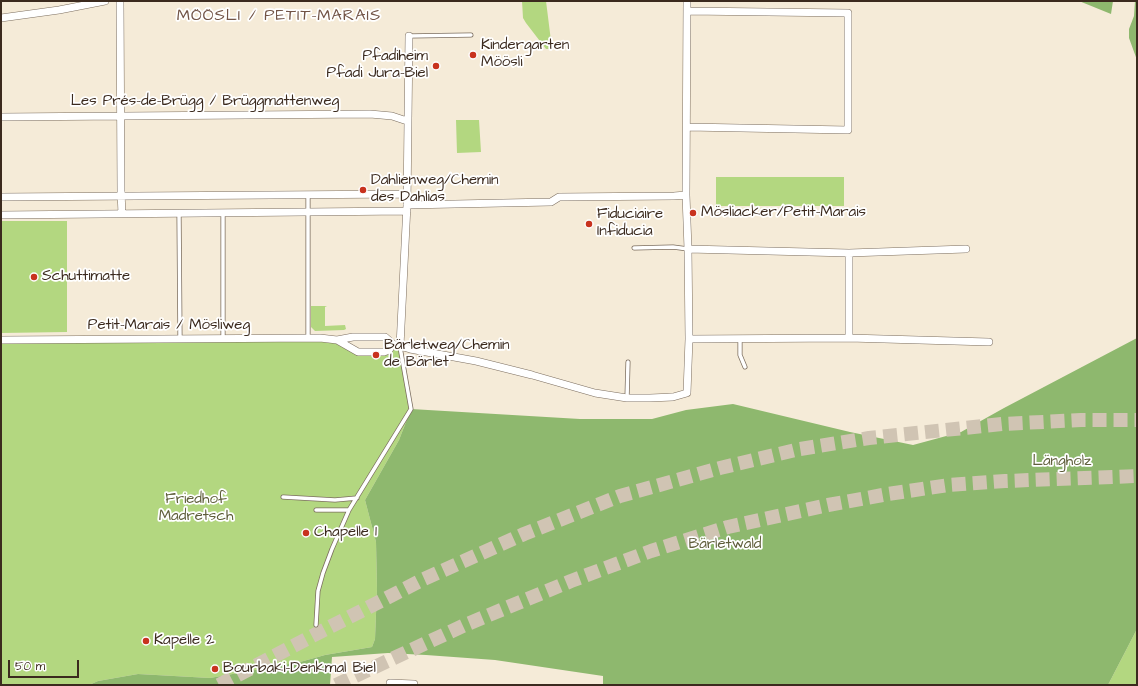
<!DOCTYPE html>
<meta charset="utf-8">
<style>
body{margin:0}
#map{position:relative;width:1138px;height:686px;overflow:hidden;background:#f5ebd8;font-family:"Architects Daughter",sans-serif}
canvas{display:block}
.frame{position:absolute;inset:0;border:2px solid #3b2a1e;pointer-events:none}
.scale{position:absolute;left:8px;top:660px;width:71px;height:18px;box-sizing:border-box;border:2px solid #3b2a1e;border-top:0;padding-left:5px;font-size:12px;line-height:14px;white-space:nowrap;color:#3b2a1e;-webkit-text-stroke:3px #fff;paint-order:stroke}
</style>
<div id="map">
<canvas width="1138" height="686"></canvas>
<div class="frame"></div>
<div class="scale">50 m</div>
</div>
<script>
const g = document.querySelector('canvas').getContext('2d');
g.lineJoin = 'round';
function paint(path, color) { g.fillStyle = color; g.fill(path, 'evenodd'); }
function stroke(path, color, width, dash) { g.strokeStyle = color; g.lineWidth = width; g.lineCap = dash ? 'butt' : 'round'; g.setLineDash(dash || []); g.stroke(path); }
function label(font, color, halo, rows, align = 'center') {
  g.font = font + ' "Architects Daughter",sans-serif'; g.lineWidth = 3.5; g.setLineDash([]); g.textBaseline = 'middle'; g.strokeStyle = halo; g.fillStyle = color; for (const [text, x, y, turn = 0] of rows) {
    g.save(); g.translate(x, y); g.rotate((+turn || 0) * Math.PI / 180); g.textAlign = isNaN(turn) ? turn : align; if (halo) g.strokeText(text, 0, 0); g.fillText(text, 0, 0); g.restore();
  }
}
paint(new Path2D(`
 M 522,1 L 546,1 L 552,49 L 546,49 L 526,23 L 523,18 Z
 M 456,120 L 479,120 L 481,152 L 457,153 Z
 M 716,177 L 844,177 L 844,206 L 716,206 Z
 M 1,221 L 67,221 L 67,332 L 1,333 Z
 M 311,306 L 327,306 L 325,307 L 325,326 L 345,325 L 346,329 L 344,330 L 315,331 L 311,327 Z
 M 1,340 L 337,340 L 358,352 L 384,352 L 400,346 L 411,409 L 399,440 L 365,500 L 376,542 L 377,589 L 375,639 L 372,647 L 325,655 L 300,662 L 210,678 L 138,674 L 98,681 L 89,685 L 1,685 Z
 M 1137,629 L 1137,685 L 1108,685 Z`), '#b3d780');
paint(new Path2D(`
 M 1079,1 L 1113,1 L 1111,14 Z
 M 1135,1 L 1137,1 L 1137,60 L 1129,38 L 1129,29 L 1134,16 Z
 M 1137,338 L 1137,629 L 1108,685 L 603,685 L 603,676 L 495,660 L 426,655 L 388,653 L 332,657 L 330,685 L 89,685 L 98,681 L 138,674 L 210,678 L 300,662 L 325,655 L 372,647 L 375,639 L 377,589 L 376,542 L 365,500 L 399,440 L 411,409 L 580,419 L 652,419 L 686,410 L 733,404 L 850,432 L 913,445 L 961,432 L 1004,408 Z`), '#8eb86e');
stroke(new Path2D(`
 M 219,685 L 318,633 L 424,579 L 524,534 L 620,496 L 720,468 L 800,449 L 869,438 L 1002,424 L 1081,420 L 1137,420
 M 336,685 L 465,625 L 571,581 L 651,551 L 728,527 L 828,505 L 888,494 L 949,485 L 1005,481 L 1137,476`), '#d0c4b3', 14, [14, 7]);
const lane = new Path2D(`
 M 409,36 L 471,35
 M 308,195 L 308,338
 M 179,213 L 180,339
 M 223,213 L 223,339
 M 634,248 L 673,247 L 688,249
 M 740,339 L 740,355 L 745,367
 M 627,398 L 628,362
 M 283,497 L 335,500 L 357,498
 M 316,510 L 349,510
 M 316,625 L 318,591 L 323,573 L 332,549 L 349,510 L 411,409 L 400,347`);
const street = new Path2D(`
 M 120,1 L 121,192 L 122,214
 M 1,18 L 59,10 L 105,1
 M 1,117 L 370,114 L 392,116 L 407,121
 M 687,127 L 848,130 L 848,13 L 688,11
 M 1,197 L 407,194
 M 407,205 L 551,202 L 559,197 L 674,196 L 686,195
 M 1,215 L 407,211
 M 688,249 L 849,253 L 966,249
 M 849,253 L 849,338
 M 689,339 L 849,338 L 989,342
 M 1,340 L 320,338 L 337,340 L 358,352 L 384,352 L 389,350 L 393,344
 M 337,340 L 353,337 L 385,337 L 393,344 L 410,349 L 476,361 L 532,375 L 595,393 L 627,398 L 650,398 L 673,397 L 687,393 L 689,339 L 688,249 L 686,195 L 687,1
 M 400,346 L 407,205 L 409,36
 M 390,685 L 390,683 L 414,684`);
stroke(lane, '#7c6e5f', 5);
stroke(street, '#7c6e5f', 8);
stroke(lane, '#fff', 3.5);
stroke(street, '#fff', 7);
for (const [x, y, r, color] of [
 [473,55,4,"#c8321e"],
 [436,66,4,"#c8321e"],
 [363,190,4,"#c8321e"],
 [693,213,4,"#c8321e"],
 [589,224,4,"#c8321e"],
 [34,277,4,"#c8321e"],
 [376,355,4,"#c8321e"],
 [306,533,4,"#c8321e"],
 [146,641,4,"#c8321e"],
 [215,669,4,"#c8321e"]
]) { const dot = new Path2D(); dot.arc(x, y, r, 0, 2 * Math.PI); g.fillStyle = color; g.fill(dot); stroke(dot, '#fff', 1.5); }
label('15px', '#3b2a1e', '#fff', [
 ["Kindergarten",481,46],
 ["Möösli",481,63],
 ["Pfadiheim",428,57,"right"],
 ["Pfadi Jura-Biel",428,74,"right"],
 ["Dahlienweg/Chemin",371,181],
 ["des Dahlias",371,198],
 ["Mösliacker/Petit-Marais",701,213],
 ["Fiduciaire",597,215],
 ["Infiducia",597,232],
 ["Schuttimatte",42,277],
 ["Bärletweg/Chemin",384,346],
 ["de Bärlet",384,363],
 ["Chapelle 1",314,533],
 ["Kapelle 2",154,641],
 ["Bourbaki-Denkmal Biel",223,669]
], 'left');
label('15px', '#3b2a1e', '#fff', [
 ["Les Prés-de-Brügg / Brüggmattenweg",205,102],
 ["Petit-Marais / Mösliweg",169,326]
]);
label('15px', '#5f5e3b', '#fff', [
 ["Längholz",1062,462],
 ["Friedhof",196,500],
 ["Madretsch",196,517],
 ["Bärletwald",725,545]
]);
g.letterSpacing = '1px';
label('16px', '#725446', '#fff', [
 ["MÖÖSLI / PETIT-MARAIS",279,17]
]);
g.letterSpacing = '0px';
</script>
